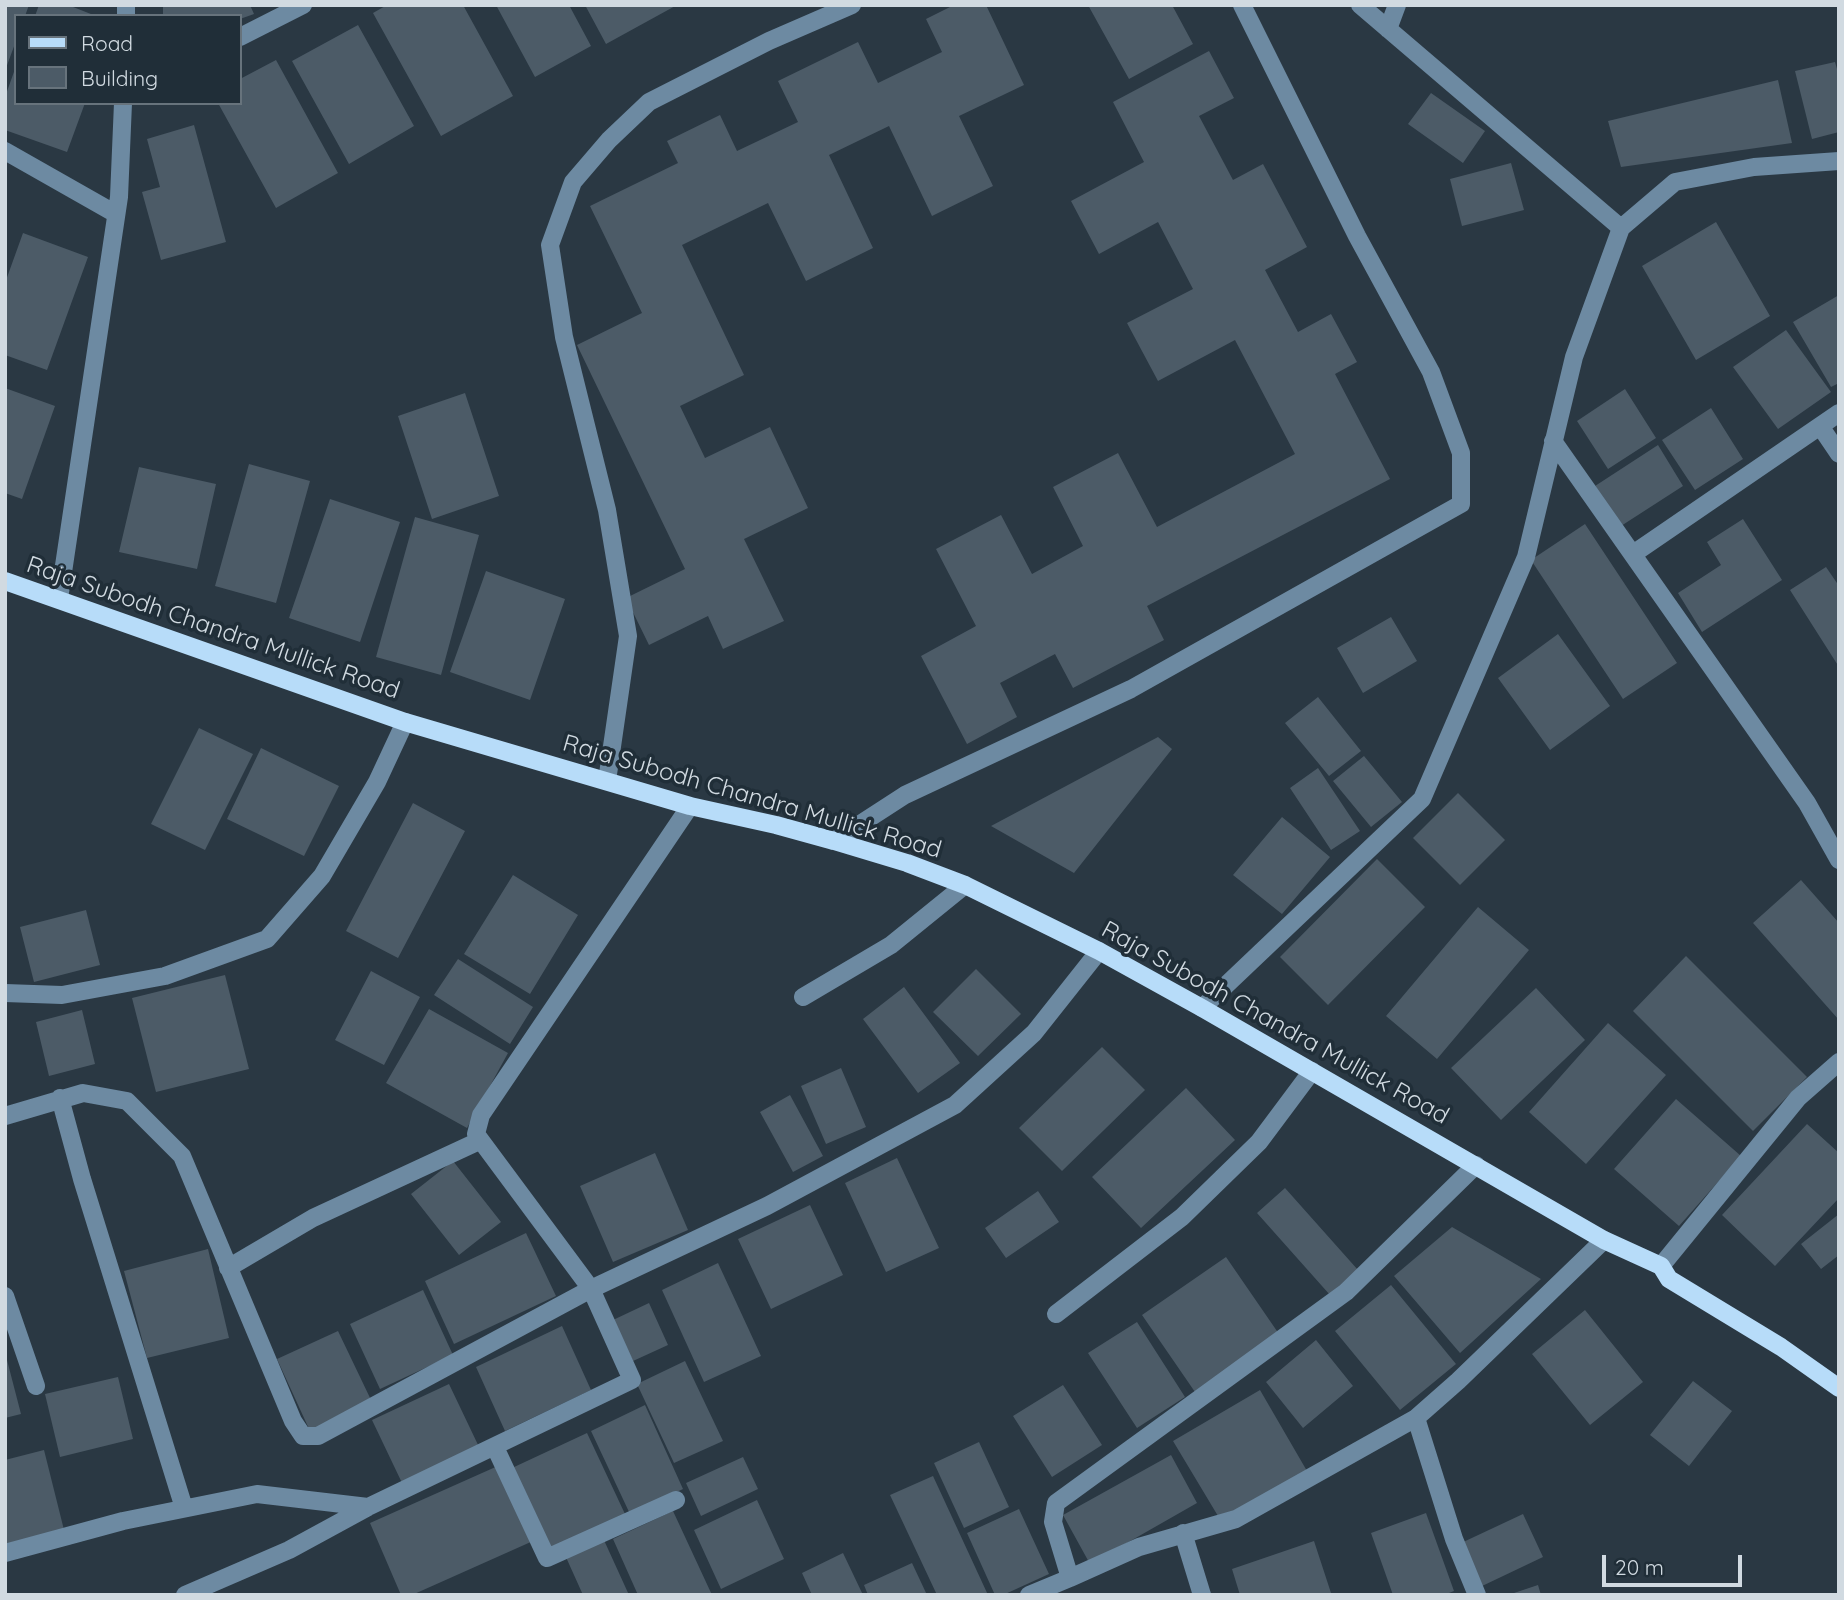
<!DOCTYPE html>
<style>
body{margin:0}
#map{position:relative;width:1844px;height:1600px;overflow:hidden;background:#2a3843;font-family:Quicksand,sans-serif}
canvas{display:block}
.frame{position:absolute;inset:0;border:7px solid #d1dae1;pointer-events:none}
.legend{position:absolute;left:14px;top:14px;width:228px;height:91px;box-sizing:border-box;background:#202e38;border:2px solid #67737c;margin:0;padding:9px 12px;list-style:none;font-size:21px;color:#d1dae1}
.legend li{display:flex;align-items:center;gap:14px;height:35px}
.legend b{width:35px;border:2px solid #67737c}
.scale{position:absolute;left:1602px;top:1555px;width:140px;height:32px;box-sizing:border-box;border:4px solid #d1dae1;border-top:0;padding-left:9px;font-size:21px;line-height:24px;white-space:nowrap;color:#d1dae1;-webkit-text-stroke:5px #202e38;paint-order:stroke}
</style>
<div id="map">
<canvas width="1844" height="1600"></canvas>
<div class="frame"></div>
<ul class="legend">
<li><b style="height:9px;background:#b7dcf9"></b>Road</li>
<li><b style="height:19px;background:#4c5b67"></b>Building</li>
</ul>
<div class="scale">20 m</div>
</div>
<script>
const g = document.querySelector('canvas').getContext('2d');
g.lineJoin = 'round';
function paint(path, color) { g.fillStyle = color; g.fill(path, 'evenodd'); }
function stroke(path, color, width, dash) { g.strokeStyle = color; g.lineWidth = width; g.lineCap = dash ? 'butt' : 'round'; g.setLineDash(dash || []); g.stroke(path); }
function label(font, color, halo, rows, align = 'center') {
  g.font = font + ' Quicksand,sans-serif'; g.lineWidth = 7; g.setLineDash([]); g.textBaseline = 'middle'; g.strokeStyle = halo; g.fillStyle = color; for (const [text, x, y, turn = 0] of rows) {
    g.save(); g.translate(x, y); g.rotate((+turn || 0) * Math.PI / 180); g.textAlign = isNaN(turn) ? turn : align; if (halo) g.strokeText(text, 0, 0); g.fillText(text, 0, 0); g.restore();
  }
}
paint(new Path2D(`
 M 5,5 L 29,5 L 25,16 L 16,16 L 16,41 L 6,68 Z
 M 39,5 L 68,5 L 96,16 L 35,16 Z
 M 163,5 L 250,5 L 254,14 L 240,19 L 240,16 L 163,16 Z
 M 387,5 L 463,5 L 513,96 L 441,136 L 373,13 Z
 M 496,5 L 569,5 L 591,46 L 535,77 Z
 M 585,5 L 677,5 L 606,44 Z
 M 954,5 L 986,5 L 1024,85 L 959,116 L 993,186 L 932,216 L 889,126 L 829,155 L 873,248 L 806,281 L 768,203 L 682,245 L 744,375 L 680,406 L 705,458 L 770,427 L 808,508 L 744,539 L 784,621 L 723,649 L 708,616 L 649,645 L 626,598 L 685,569 L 577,345 L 642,313 L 590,206 L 678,163 L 667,141 L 720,115 L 737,151 L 798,122 L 778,81 L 858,42 L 878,83 L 942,52 L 926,19 Z
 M 1088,5 L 1172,5 L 1193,44 L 1129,79 Z
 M 358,25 L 414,126 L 349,164 L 292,61 Z
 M 1209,51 L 1234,98 L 1199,116 L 1233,180 L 1263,164 L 1307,247 L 1265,270 L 1298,332 L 1331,314 L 1357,362 L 1335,374 L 1390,479 L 1147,606 L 1164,640 L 1073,688 L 1055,654 L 1000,683 L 1017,717 L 967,744 L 921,656 L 976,626 L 936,549 L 1001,515 L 1032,574 L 1083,546 L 1053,487 L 1118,453 L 1157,527 L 1295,454 L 1235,340 L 1158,381 L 1127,323 L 1193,289 L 1158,222 L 1099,254 L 1071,201 L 1144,162 L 1113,102 Z
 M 276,60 L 338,173 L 276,208 L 218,103 L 240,103 L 240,79 Z
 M 1835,62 L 1839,76 L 1839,132 L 1812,139 L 1795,71 Z
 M 15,69 L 16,103 L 85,103 L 67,152 L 5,130 L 5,97 Z
 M 1778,80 L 1792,143 L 1621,167 L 1608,121 Z
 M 1431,93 L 1485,131 L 1463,163 L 1408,124 Z
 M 194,125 L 226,242 L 161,260 L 142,192 L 160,187 L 147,139 Z
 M 1511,163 L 1524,210 L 1462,226 L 1450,179 Z
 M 1716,222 L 1770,316 L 1696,360 L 1642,266 Z
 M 23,233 L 88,257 L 47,370 L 5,355 L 5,283 Z
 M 1839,295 L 1839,383 L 1831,387 L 1793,322 Z
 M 1786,330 L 1831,392 L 1778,429 L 1733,367 Z
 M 5,388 L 55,406 L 22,499 L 5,493 Z
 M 1625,389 L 1656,438 L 1608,469 L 1577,421 Z
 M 465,393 L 499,496 L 432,519 L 398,416 Z
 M 1711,408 L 1743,459 L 1695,490 L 1662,440 Z
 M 1658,445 L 1683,486 L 1621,526 L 1595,486 Z
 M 249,464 L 310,481 L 276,603 L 215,586 Z
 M 139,467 L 216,484 L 197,569 L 119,552 Z
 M 330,499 L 400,522 L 360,642 L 289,618 Z
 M 415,517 L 479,535 L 441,675 L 376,657 Z
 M 1743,519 L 1782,580 L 1702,632 L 1678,593 L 1721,565 L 1707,542 Z
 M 1585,524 L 1677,663 L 1623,699 L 1531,560 Z
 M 1826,567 L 1839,586 L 1839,667 L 1790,590 Z
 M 486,571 L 565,599 L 530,700 L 450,672 Z
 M 1391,617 L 1417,661 L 1363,693 L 1337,648 Z
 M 1558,634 L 1610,706 L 1550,750 L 1498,678 Z
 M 1318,697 L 1361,751 L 1329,776 L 1285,723 Z
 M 199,728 L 253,754 L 205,850 L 151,824 Z
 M 1158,737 L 1172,749 L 1074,873 L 991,826 Z
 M 261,748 L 339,786 L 304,856 L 227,819 Z
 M 1364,756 L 1402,802 L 1371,827 L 1333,781 Z
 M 1318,768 L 1360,831 L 1331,850 L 1290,788 Z
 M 1458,793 L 1505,840 L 1460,885 L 1413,838 Z
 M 413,803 L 465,831 L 398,958 L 346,931 Z
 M 1282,817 L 1330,857 L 1282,914 L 1233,875 Z
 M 1377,859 L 1425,907 L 1328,1005 L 1280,957 Z
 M 513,875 L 578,915 L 530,994 L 464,954 Z
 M 1801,880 L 1839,923 L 1839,1020 L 1753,923 Z
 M 1478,907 L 1529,950 L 1437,1059 L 1386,1016 Z
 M 86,910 L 100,965 L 34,982 L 20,927 Z
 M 1686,956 L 1807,1077 L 1753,1131 L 1633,1011 Z
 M 458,959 L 533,1007 L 510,1044 L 434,995 Z
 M 976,969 L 1021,1014 L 978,1056 L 933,1012 Z
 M 371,971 L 420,997 L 384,1065 L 335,1040 Z
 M 225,975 L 249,1069 L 156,1092 L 132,998 Z
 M 904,987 L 960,1063 L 918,1093 L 863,1019 Z
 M 1536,988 L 1585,1040 L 1501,1120 L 1451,1068 Z
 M 429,1009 L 508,1053 L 467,1128 L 386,1083 Z
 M 82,1010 L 95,1064 L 49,1076 L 36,1022 Z
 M 1608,1023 L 1666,1075 L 1586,1164 L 1529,1112 Z
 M 1102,1047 L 1145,1090 L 1062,1171 L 1019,1128 Z
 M 841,1068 L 866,1127 L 826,1144 L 801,1086 Z
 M 1186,1088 L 1235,1140 L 1141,1228 L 1092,1177 Z
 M 790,1095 L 823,1156 L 793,1172 L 760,1112 Z
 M 1676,1099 L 1741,1156 L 1679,1226 L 1614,1169 Z
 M 1807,1124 L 1839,1153 L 1839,1198 L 1775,1266 L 1722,1215 Z
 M 655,1153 L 688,1230 L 613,1262 L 580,1186 Z
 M 897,1158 L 939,1248 L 886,1272 L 845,1183 Z
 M 453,1161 L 501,1222 L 459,1255 L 411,1194 Z
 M 1285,1188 L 1358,1270 L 1330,1295 L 1257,1213 Z
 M 1038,1191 L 1059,1222 L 1006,1258 L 985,1228 Z
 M 810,1205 L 843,1275 L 771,1309 L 738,1239 Z
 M 1839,1214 L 1839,1255 L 1821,1269 L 1801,1244 Z
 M 1452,1227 L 1541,1279 L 1460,1353 L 1394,1276 Z
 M 526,1233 L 556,1296 L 454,1344 L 425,1281 Z
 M 208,1249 L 229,1338 L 147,1358 L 124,1271 Z
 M 1226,1257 L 1279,1334 L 1195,1392 L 1142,1315 Z
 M 718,1263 L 761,1356 L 704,1382 L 662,1290 Z
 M 1391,1285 L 1456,1364 L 1400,1410 L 1335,1331 Z
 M 423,1290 L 453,1355 L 380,1389 L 350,1324 Z
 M 649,1303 L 668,1345 L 633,1361 L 613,1320 Z
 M 1585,1310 L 1643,1382 L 1590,1425 L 1532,1354 Z
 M 1137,1322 L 1185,1397 L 1137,1428 L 1088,1353 Z
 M 562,1326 L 591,1390 L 505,1431 L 476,1367 Z
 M 338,1331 L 372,1402 L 310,1431 L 277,1359 Z
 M 1316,1340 L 1353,1386 L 1303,1428 L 1266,1382 Z
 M 5,1360 L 7,1360 L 21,1414 L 5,1418 Z
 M 685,1361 L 723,1441 L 674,1463 L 637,1384 Z
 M 118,1377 L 133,1439 L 60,1457 L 45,1394 Z
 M 1693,1381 L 1732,1411 L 1689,1466 L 1650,1435 Z
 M 449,1384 L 480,1449 L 403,1485 L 372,1420 Z
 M 1063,1385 L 1102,1445 L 1052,1477 L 1013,1416 Z
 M 1260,1390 L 1307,1471 L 1221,1521 L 1173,1441 Z
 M 645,1405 L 683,1489 L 630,1514 L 591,1431 Z
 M 587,1433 L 625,1514 L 550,1549 L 512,1468 Z
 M 979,1442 L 1009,1507 L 964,1528 L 934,1463 Z
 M 44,1450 L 64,1530 L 5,1545 L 5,1460 Z
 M 1171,1455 L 1197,1503 L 1090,1564 L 1063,1515 Z
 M 743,1457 L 758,1489 L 701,1516 L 686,1483 Z
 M 500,1465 L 533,1541 L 412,1595 L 401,1595 L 370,1523 Z
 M 933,1476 L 988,1595 L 937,1595 L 890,1495 Z
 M 757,1500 L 784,1559 L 721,1589 L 694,1530 Z
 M 1019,1509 L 1049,1574 L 1003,1595 L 995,1595 L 967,1533 Z
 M 673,1511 L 712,1595 L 638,1595 L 613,1539 Z
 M 1426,1513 L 1454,1591 L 1444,1595 L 1393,1595 L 1371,1533 Z
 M 1523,1514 L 1543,1557 L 1480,1587 L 1459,1544 Z
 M 603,1538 L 629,1595 L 583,1595 L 565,1555 Z
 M 1314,1541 L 1331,1593 L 1240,1595 L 1232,1569 Z
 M 843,1553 L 863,1595 L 812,1595 L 802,1573 Z
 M 912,1563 L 927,1595 L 868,1595 L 864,1585 Z
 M 1538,1585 L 1541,1595 L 1511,1595 L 1511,1594 Z`), '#4c5b67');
stroke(new Path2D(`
 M 1360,5 L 1621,228
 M 126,16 L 126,5
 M 1388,29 L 1397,5
 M 240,37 L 303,5
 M 5,151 L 116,214
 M 1839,413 L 1820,426 L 1839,454
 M 1553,441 L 1807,803 L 1839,860
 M 1633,554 L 1820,426
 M 59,599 L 119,197 L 123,103
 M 607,781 L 628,636 L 607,510 L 564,337 L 550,245 L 573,182 L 609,140 L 649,102 L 769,41 L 852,5
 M 690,806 L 481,1115 L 476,1134 L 591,1289 L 767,1206 L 955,1105 L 1034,1033 L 1099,951
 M 834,841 L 905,795 L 1131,689 L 1461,504 L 1461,453 L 1431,372 L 1357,236 L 1242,5
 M 5,993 L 62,995 L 165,976 L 267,939 L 322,876 L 377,782 L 405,722
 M 803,997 L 891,945 L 965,885
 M 1202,1008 L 1422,799 L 1526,557 L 1574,357 L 1621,228 L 1675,182 L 1754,167 L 1839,161
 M 60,1098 L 82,1179 L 184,1508
 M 5,1116 L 83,1093 L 127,1101 L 182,1156 L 293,1421 L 303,1436 L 318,1436 L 591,1289 L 632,1380 L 368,1507 L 289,1550 L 185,1595
 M 1661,1266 L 1798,1098 L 1839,1062
 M 228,1268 L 313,1218 L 479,1141
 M 5,1296 L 36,1386
 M 1056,1314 L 1182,1217 L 1259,1142 L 1312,1071
 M 1416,1418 L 1454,1539 L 1477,1595
 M 495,1447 L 547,1558 L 676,1500
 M 1183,1533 L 1202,1595
 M 5,1553 L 123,1521 L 257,1494 L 368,1507
 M 1070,1578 L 1139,1547 L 1236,1519 L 1416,1418 L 1458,1381 L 1604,1240
 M 1029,1595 L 1070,1578 L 1053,1522 L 1056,1503 L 1346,1292 L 1476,1165`), '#6d8aa2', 18);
stroke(new Path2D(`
 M 5,581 L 405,722 L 690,806 L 776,825 L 834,841 L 907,863 L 965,885 L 1099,951 L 1202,1008 L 1604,1240 L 1661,1266 L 1669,1279 L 1781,1347 L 1839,1388`), '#b7dcf9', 18);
label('24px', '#d1dae1', '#202e38', [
 ["Raja Subodh Chandra Mullick Road",213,628,19],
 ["Raja Subodh Chandra Mullick Road",752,797,16],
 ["Raja Subodh Chandra Mullick Road",1275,1023,29]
]);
</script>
